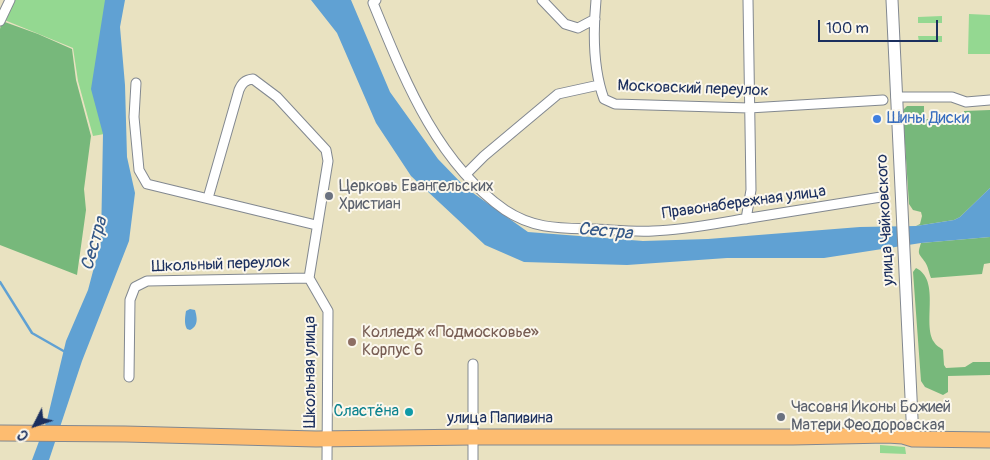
<!DOCTYPE html>
<meta charset="utf-8">
<style>
body{margin:0}
#map{position:relative;width:990px;height:460px;overflow:hidden;background:#e9e2c1;font-family:Pangolin,sans-serif}
canvas{display:block}
.north{position:absolute;left:10px;top:400px;width:50px;height:50px;-webkit-text-stroke:4px #fbf7ec;paint-order:stroke;rotate:229deg;font-size:14px;font-weight:700;line-height:20px;text-align:center;color:#1b2f5e}
.north::after{content:'';display:block;margin:auto;width:18px;height:22px;background:#1b2f5e;clip-path:polygon(50% 0,100% 100%,50% 72%,0 100%)}
.scale{position:absolute;left:818px;top:20px;width:120px;height:22px;box-sizing:border-box;border:2px solid #1b2f5e;border-top:0;padding-left:6px;font-size:15px;line-height:18px;white-space:nowrap;color:#1b2f5e;-webkit-text-stroke:4px #fbf7ec;paint-order:stroke}
</style>
<div id="map">
<canvas width="990" height="460"></canvas>
<div class="north">С</div>
<div class="scale">100 m</div>
</div>
<script>
const g = document.querySelector('canvas').getContext('2d');
g.lineJoin = 'round';
function paint(path, color) { g.fillStyle = color; g.fill(path, 'evenodd'); }
function stroke(path, color, width, dash) { g.strokeStyle = color; g.lineWidth = width; g.lineCap = dash ? 'butt' : 'round'; g.setLineDash(dash || []); g.stroke(path); }
function label(font, color, halo, rows, align = 'center') {
  g.font = font + ' Pangolin,sans-serif'; g.lineWidth = 4; g.setLineDash([]); g.textBaseline = 'middle'; g.strokeStyle = halo; g.fillStyle = color; for (const [text, x, y, turn = 0] of rows) {
    g.save(); g.translate(x, y); g.rotate((+turn || 0) * Math.PI / 180); g.textAlign = isNaN(turn) ? turn : align; if (halo) g.strokeText(text, 0, 0); g.fillText(text, 0, 0); g.restore();
  }
}
paint(new Path2D(`
 M 9,0 L 109,0 L 110,133 L 93,136 L 78,81 L 73,48 L 2,19 Z
 M 969,14 L 990,15 L 990,54 L 968,54 Z
 M 942,16 L 942,23 L 918,23 L 918,17 Z
 M 918,36 L 942,36 L 942,42 L 919,42 Z
 M 880,445 L 905,447 L 906,454 L 880,453 Z`), '#94d891');
paint(new Path2D(`
 M 2,21 L 38,34 L 72,49 L 76,80 L 91,136 L 84,189 L 86,210 L 77,275 L 0,245 L 0,29 Z
 M 907,106 L 924,106 L 924,119 L 957,121 L 957,115 L 964,115 L 964,111 L 990,110 L 990,188 L 960,217 L 954,220 L 916,226 L 920,224 L 922,216 L 921,212 L 913,210 L 909,204 L 903,113 L 904,109 Z
 M 990,237 L 990,263 L 984,264 L 982,274 L 931,278 C 929,273 928,266 925,262 C 919,253 917,255 921,243 Z
 M 916,268 C 941,280 922,324 934,342 C 936,346 940,347 943,350 L 944,365 L 946,368 L 965,367 L 973,362 L 990,362 L 990,375 L 948,376 L 948,392 L 943,395 L 925,387 L 921,381 L 913,272 Z`), '#77b87b');
paint(new Path2D(`
 M 105,0 L 125,0 L 120,27 L 125,85 L 127,157 L 135,193 L 129,241 L 82,361 L 49,460 L 32,460 L 47,420 L 66,341 L 88,290 L 101,241 L 103,134 L 91,89 Z
 M 311,0 L 351,0 L 390,92 L 438,159 L 466,188 L 528,232 L 643,241 L 708,239 L 860,227 L 916,226 L 954,220 L 960,217 L 990,188 L 990,237 L 921,243 L 824,258 L 727,258 L 627,265 L 524,262 L 485,245 L 411,176 L 376,123 L 337,33 Z
 M 190,309 L 195,310 C 197,317 199,326 190,330 L 187,329 C 184,324 185,317 186,311 Z`), '#60a1d3');
stroke(new Path2D(`
 M 0,282 L 32,333 L 67,353`), '#60a1d3', 2.5);
const minor = new Path2D(`
 M 376,0 L 373,3 C 404,78 436,162 505,210 C 535,230 562,228 596,229 C 615,230 634,232 653,231 C 686,230 718,223 750,218 C 794,211 837,204 881,197
 M 542,0 L 565,24 L 578,28 L 595,19
 M 596,0 C 593,32 593,69 604,99 L 615,104 L 749,108 L 883,100
 M 0,21 L 10,0
 M 136,83 L 134,117 L 139,170 L 147,184 L 316,225
 M 896,97 L 952,97 L 966,102 L 990,100
 M 466,174 L 484,156 L 558,94 L 599,85
 M 208,198 L 239,90 C 242,83 245,80 253,79 L 277,97 L 326,150 L 328,161 L 309,278 L 328,311 L 327,460
 M 746,219 L 751,190 L 748,0
 M 473,364 L 473,460
 M 129,377 L 130,300 L 135,287 L 147,281 L 309,278`);
const tertiary = new Path2D(`
 M 892,0 L 913,439`);
const trunk = new Path2D(`
 M 0,433 L 125,434 L 316,439 L 473,437 L 793,437 L 887,435 L 903,436 L 913,439 L 990,440`);
stroke(minor, '#828890', 11);
stroke(tertiary, '#828890', 13);
stroke(trunk, '#828890', 17);
stroke(minor, '#fff', 9);
stroke(tertiary, '#fff', 11);
stroke(trunk, '#fdbc70', 15);
for (const [x, y, r, color] of [
 [877,119,5,"#3f7fe0"],
 [329,196,5,"#6b7280"],
 [352,342,5,"#8d6e63"],
 [409,412,5,"#0f9aa8"],
 [781,417,5,"#6b7280"]
]) { const dot = new Path2D(); dot.arc(x, y, r, 0, 2 * Math.PI); g.fillStyle = color; g.fill(dot); stroke(dot, '#fbf7ec', 2); }
label('16px', '#1b2f5e', '#fbf7ec', [
 ["Московский переулок",693,89,2],
 ["Правонабережная улица",744,203,-8],
 ["улица Чайковского",886,220,-93],
 ["Школьный переулок",221,265,-2],
 ["Школьная улица",311,372,-90],
 ["улица Папивина",500,419]
]);
label('16px', '#366cbe', '#fbf7ec', [
 ["Шины Диски",887,119]
], 'left');
label('16px', '#5b616d', '#fbf7ec', [
 ["Церковь Евангельских",339,187],
 ["Христиан",339,205],
 ["Часовня Иконы Божией",791,408],
 ["Матери Феодоровская",791,426]
], 'left');
label('16px', '#785e54', '#fbf7ec', [
 ["Колледж «Подмосковье»",362,333],
 ["Корпус 6",362,351]
], 'left');
label('16px', '#0d838f', '#fbf7ec', [
 ["Сластёна",399,412]
], 'right');
label('italic 18px', '#335787', '#fbf7ec', [
 ["Сестра",605,232,5],
 ["Сестра",95,244,-74]
]);
</script>
